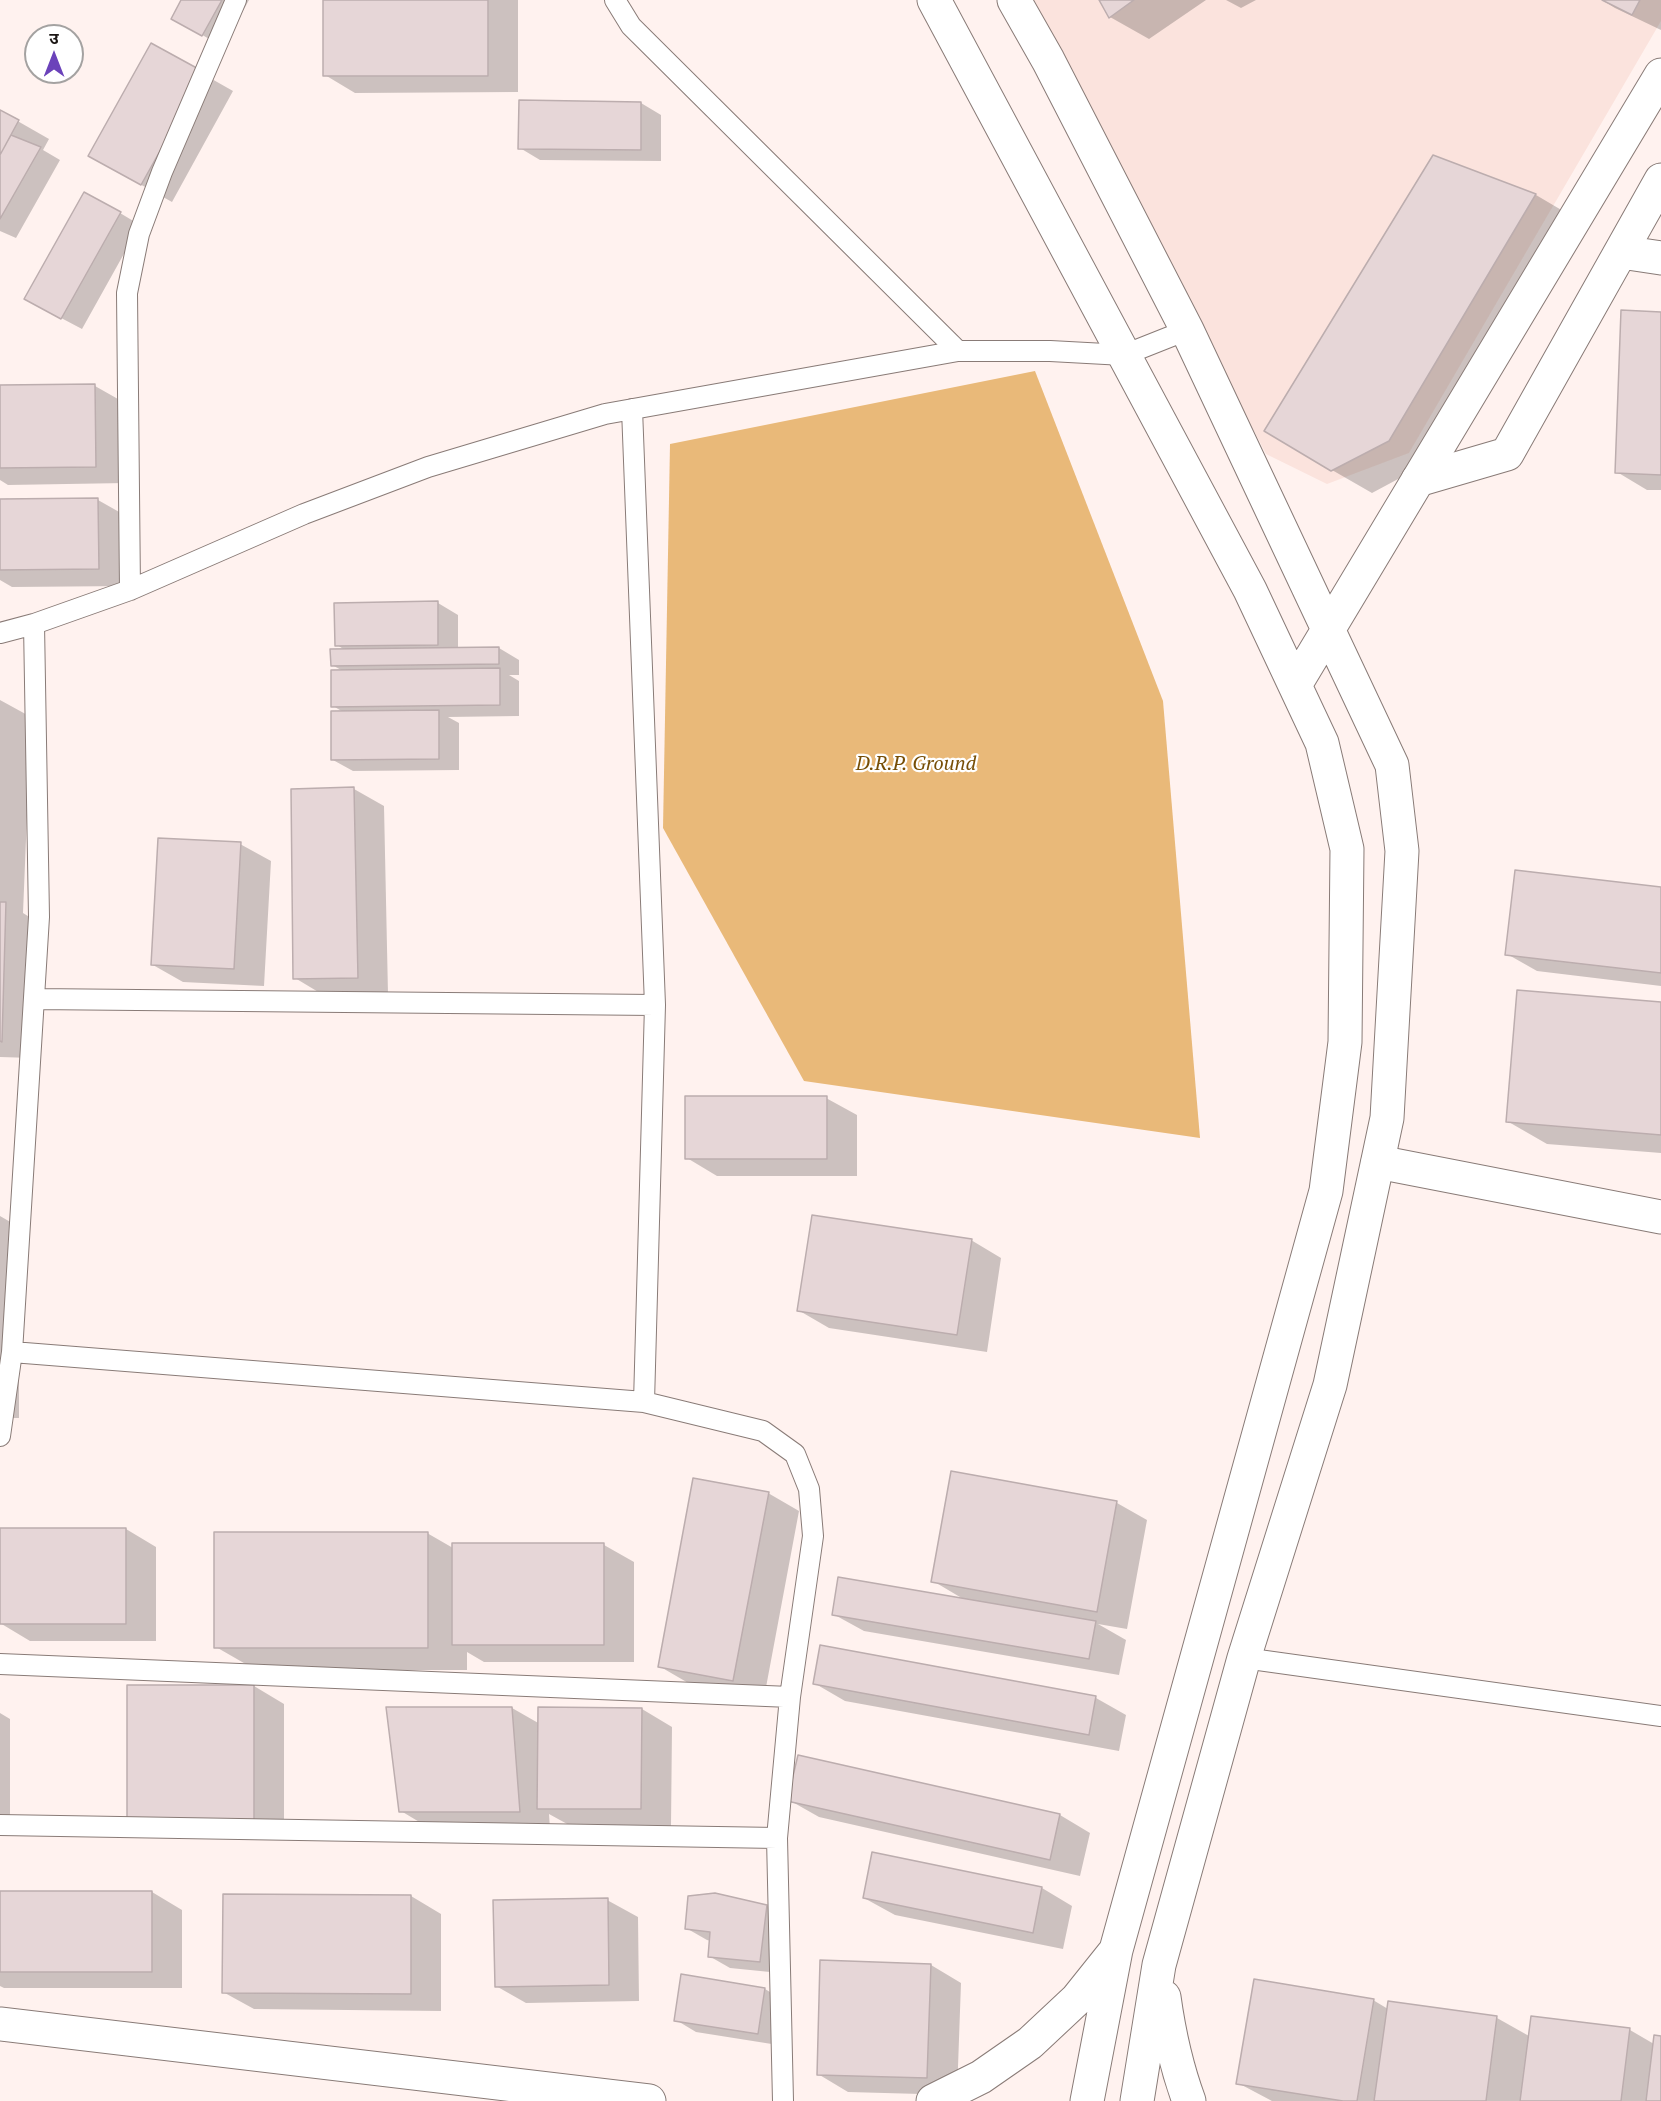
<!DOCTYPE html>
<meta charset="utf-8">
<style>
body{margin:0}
#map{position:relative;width:1661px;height:2101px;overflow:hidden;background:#fff2ef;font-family:"PT Serif","Noto Sans Devanagari",serif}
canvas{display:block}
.north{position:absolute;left:24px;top:24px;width:60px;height:60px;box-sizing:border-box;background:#fff;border:2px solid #a4a2a1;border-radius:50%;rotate:0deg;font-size:16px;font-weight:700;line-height:24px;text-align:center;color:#1b1614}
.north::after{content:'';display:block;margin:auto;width:21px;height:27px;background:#6b42ba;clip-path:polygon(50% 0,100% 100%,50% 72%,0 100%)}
</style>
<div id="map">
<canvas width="1661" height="2101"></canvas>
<div class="north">उ</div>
</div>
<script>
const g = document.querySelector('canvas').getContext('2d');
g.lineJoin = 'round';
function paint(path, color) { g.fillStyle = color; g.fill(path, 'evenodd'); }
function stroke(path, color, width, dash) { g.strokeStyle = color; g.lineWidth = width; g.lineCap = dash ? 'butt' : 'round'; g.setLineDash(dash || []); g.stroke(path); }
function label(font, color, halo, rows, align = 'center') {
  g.font = font + ' "PT Serif",serif'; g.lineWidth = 4.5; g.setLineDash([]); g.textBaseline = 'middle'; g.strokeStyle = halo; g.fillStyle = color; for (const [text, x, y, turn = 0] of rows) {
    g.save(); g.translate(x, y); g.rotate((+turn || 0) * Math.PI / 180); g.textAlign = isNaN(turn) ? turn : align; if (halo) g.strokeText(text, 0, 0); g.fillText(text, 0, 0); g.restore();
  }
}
paint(new Path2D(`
 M 1028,0 L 1661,0 L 1661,21 L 1409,453 L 1327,484 L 1266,454 Z`), '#fbe3dd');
paint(new Path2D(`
 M 1035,371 L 1163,701 L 1200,1138 L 804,1081 L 663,828 L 670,444 Z`), '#e9b979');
paint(new Path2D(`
 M 183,0 L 249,0 L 223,47 L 173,18 Z
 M 324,0 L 518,0 L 518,92 L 355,93 L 325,75 Z
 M 1100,0 L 1206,0 L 1149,39 L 1110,17 Z
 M 1226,0 L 1256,0 L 1241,8 Z
 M 1602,0 L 1661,0 L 1661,30 L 1615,8 Z
 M 203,74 L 233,91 L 172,202 L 120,173 Z
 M 520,101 L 641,103 L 661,115 L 661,161 L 540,160 L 520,148 Z
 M 0,111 L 49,139 L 43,150 L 60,160 L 16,238 L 0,231 Z
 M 1434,157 L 1536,195 L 1575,218 L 1428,463 L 1372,493 L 1332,470 Z
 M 120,213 L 140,225 L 82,329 L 46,310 Z
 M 1661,313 L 1661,490 L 1647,490 L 1617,472 Z
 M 95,386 L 125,403 L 126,483 L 8,485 L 0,480 L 0,387 Z
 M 98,500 L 128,517 L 129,586 L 12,587 L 0,580 L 0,501 Z
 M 438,603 L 458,615 L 458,649 L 499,648 L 519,660 L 519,675 L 509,675 L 519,681 L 519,716 L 448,717 L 459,723 L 459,770 L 353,771 L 333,760 L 345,713 L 333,706 L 343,671 L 332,665 L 345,650 L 337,645 Z
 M 0,700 L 31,717 L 23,913 L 36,921 L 32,1058 L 0,1057 Z
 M 354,789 L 384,806 L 388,994 L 325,996 L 295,978 L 292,790 Z
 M 240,844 L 271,861 L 264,986 L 183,982 L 153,965 Z
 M 1661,888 L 1661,986 L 1537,971 L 1507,954 Z
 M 1661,1003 L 1661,1153 L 1547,1144 L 1507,1121 Z
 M 826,1098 L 857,1115 L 857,1176 L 717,1176 L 687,1158 Z
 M 0,1216 L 19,1227 L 19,1418 L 0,1418 Z
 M 971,1240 L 1001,1258 L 987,1352 L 829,1328 L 798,1310 Z
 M 952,1473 L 1117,1503 L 1147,1520 L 1127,1629 L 1098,1624 L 1126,1640 L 1119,1675 L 864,1631 L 833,1614 L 965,1600 L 933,1581 Z
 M 768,1493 L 799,1511 L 764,1698 L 690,1684 L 659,1666 Z
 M 0,1529 L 126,1529 L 156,1547 L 156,1641 L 30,1641 L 0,1623 Z
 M 427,1533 L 453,1548 L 604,1545 L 634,1562 L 634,1662 L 484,1662 L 467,1652 L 467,1670 L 256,1670 L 216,1647 Z
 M 814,1683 L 1096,1698 L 1126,1715 L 1119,1751 L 845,1701 Z
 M 254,1686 L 284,1704 L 284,1838 L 159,1838 L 128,1821 Z
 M 512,1708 L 540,1724 L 642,1709 L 672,1727 L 671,1826 L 569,1825 L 549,1814 L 550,1829 L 431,1829 L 401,1811 Z
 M 0,1713 L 10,1719 L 10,1824 L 0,1824 Z
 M 799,1757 L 1060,1815 L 1090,1833 L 1080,1876 L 819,1817 L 789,1800 Z
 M 1042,1888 L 1072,1906 L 1063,1949 L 895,1915 L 864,1898 Z
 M 0,1892 L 152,1892 L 182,1910 L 182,1988 L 4,1988 L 0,1986 Z
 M 411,1896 L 441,1914 L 441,2011 L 254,2009 L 223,1992 Z
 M 607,1900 L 638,1917 L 639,2001 L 526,2003 L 496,1986 Z
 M 767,1906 L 787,1918 L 780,1973 L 730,1968 L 709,1956 L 711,1941 L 707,1940 L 686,1928 Z
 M 931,1965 L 961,1983 L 957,2095 L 848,2092 L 818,2074 Z
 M 765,1989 L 785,2001 L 778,2045 L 696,2032 L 676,2020 Z
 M 1373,2000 L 1388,2009 L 1389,2002 L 1497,2018 L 1529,2036 L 1630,2030 L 1654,2044 L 1661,2037 L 1661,2101 L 1272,2101 L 1238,2083 Z`), '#0003');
const building = new Path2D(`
 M 181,0 L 222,0 L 202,36 L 171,19 Z
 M 323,0 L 488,0 L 488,76 L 323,76 Z
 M 1099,0 L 1134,0 L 1109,18 Z
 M 1602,0 L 1640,0 L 1632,15 Z
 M 151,43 L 204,72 L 141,185 L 88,156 Z
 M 519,100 L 641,102 L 641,150 L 518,149 Z
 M 0,110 L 19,120 L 0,155 Z
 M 11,135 L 41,147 L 0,219 L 0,155 Z
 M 1433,155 L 1536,194 L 1389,441 L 1331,471 L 1264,431 Z
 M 84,192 L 121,212 L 61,319 L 24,299 Z
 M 1621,310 L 1661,312 L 1661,475 L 1615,473 Z
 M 95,384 L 96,467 L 0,468 L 0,385 Z
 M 98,498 L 99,569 L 0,570 L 0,499 Z
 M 438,601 L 438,645 L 335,646 L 334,603 Z
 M 499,647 L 499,664 L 331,666 L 330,649 Z
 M 500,668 L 500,705 L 331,707 L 331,670 Z
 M 439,710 L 439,759 L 331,760 L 331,711 Z
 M 354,787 L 358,978 L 293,979 L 291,789 Z
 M 158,838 L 241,842 L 234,969 L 151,965 Z
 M 1515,870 L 1661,887 L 1661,973 L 1505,955 Z
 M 0,902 L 6,902 L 2,1042 L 0,1041 Z
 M 1517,990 L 1661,1002 L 1661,1135 L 1506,1122 Z
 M 685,1096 L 827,1096 L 827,1159 L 685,1159 Z
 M 812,1215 L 972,1239 L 957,1335 L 797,1311 Z
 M 951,1471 L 1117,1501 L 1097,1612 L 931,1582 Z
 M 693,1478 L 769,1492 L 733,1681 L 658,1667 Z
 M 0,1528 L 126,1528 L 126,1624 L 0,1624 Z
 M 214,1532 L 428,1532 L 428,1648 L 214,1648 Z
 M 452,1543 L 604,1543 L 604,1645 L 452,1645 Z
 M 838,1577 L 1096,1621 L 1089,1659 L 832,1615 Z
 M 820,1645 L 1096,1696 L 1089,1735 L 813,1684 Z
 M 127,1685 L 254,1685 L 254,1821 L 127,1821 Z
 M 386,1707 L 512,1707 L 520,1812 L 399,1812 Z
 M 538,1707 L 642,1708 L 641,1809 L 537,1809 Z
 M 798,1755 L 1060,1814 L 1050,1860 L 787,1801 Z
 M 872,1852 L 1042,1887 L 1033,1933 L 863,1898 Z
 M 0,1891 L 152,1891 L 152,1972 L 0,1972 Z
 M 715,1893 L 767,1905 L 760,1962 L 708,1957 L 710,1932 L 685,1929 L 688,1896 Z
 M 223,1894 L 411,1895 L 411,1994 L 222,1993 Z
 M 608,1898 L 609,1985 L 495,1987 L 493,1900 Z
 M 820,1960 L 931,1964 L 927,2078 L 817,2075 Z
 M 681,1974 L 765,1988 L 758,2034 L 674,2021 Z
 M 1254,1979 L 1374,1999 L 1357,2101 L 1343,2101 L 1236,2084 Z
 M 1388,2001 L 1497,2016 L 1486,2101 L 1374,2101 Z
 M 1531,2016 L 1630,2028 L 1621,2101 L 1520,2101 Z
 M 1654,2035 L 1661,2036 L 1661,2101 L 1646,2101 Z`);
paint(building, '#e6d6d7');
stroke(building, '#bcadae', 1.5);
const service = new Path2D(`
 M 615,0 L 631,26 L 958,351
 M 632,409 L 655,1005 L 644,1402
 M 130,590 L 127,293 L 139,234 L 162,172 L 236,0
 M 34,624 L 39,917 L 12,1352 L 644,1402 L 763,1431 L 795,1454 L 809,1489 L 813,1536 L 790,1697 L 777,1838 L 783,2101
 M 0,633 L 34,624 L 130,590 L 304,514 L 428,467 L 605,414 L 958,351 L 1050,351 L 1124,355 L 1187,330
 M 34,999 L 655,1005
 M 0,1436 L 12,1352
 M 1244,1658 L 1661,1716
 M 0,1664 L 790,1697
 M 0,1825 L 777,1838`);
const minor = new Path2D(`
 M 1621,252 L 1661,258
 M 1418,480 L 1507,454 L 1661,180
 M 1378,1162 L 1661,1217`);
const secondary = new Path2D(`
 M 934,0 L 1250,590 L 1322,743 L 1347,849 L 1345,1042 L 1326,1191 L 1116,1950 L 1087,2101
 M 1014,0 L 1048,60 L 1187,330 L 1392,765 L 1402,851 L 1387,1118 L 1330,1385 L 1244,1658 L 1159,1965 L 1137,2101
 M 1295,685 L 1661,75
 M 1164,1997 C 1169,2033 1176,2066 1189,2101
 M 0,2024 L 649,2101
 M 933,2101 L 981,2077 L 1030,2043 L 1077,1999 L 1113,1954`);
stroke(service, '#897b77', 22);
stroke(minor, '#897b77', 35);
stroke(secondary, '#897b77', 35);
stroke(service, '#fff', 20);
stroke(minor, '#fff', 33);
stroke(secondary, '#fff', 33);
label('italic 20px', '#774e06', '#fff', [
 ["D.R.P. Ground",916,764]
]);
</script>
